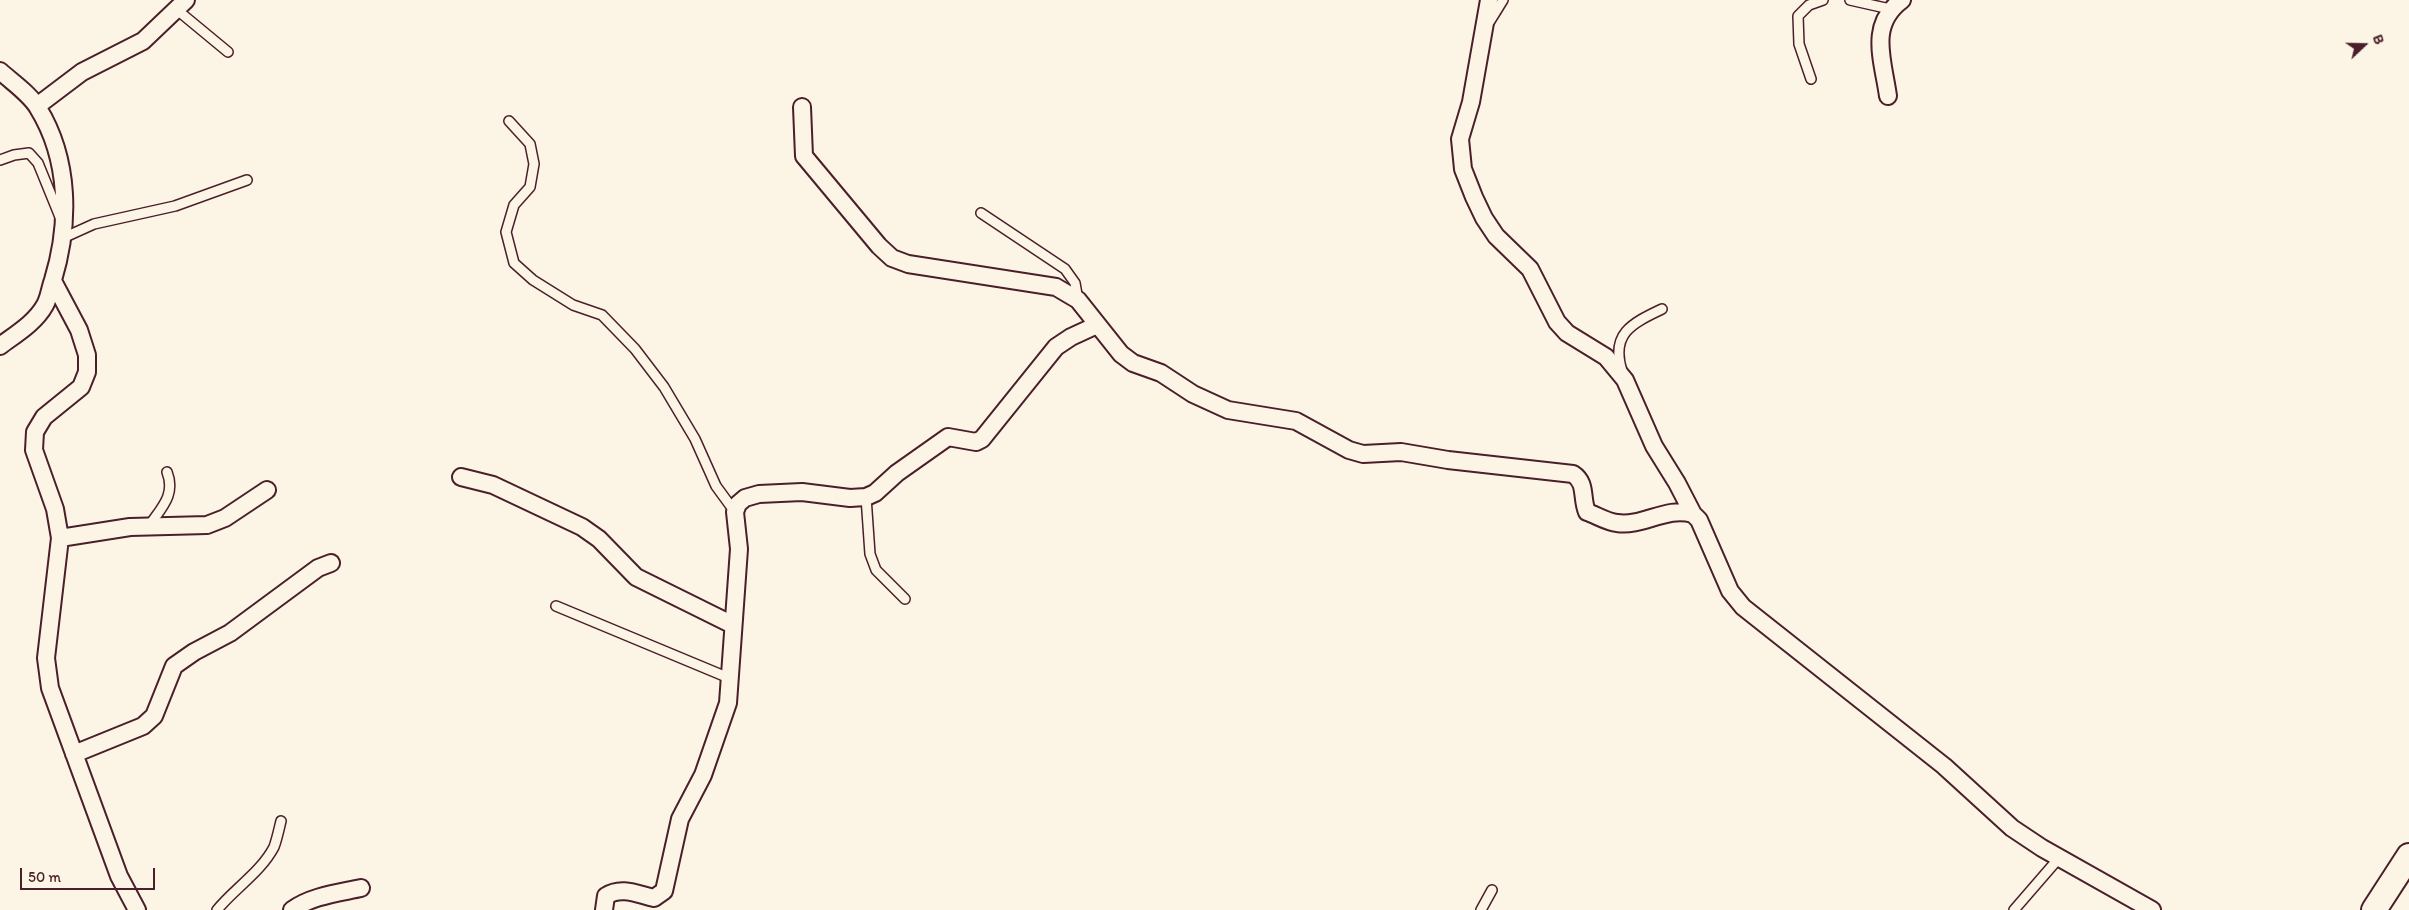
<!DOCTYPE html>
<style>
body{margin:0}
#map{position:relative;width:2409px;height:910px;overflow:hidden;background:#fcf5e5;font-family:Itim,sans-serif}
canvas{display:block}
.north{position:absolute;left:2339px;top:20px;width:50px;height:50px;-webkit-text-stroke:4px #fcf5e5;paint-order:stroke;rotate:69deg;font-size:14px;font-weight:700;line-height:20px;text-align:center;color:#4a1f2b}
.north::after{content:'';display:block;margin:auto;width:18px;height:22px;background:#4a1f2b;clip-path:polygon(50% 0,100% 100%,50% 72%,0 100%)}
.scale{position:absolute;left:20px;top:868px;width:135px;height:22px;box-sizing:border-box;border:2px solid #4a1f2b;border-top:0;padding-left:6px;font-size:15px;line-height:18px;white-space:nowrap;color:#4a1f2b;-webkit-text-stroke:4px #fcf5e5;paint-order:stroke}
</style>
<div id="map">
<canvas width="2409" height="910"></canvas>
<div class="north">B</div>
<div class="scale">50 m</div>
</div>
<script>
const g = document.querySelector('canvas').getContext('2d');
g.lineJoin = 'round';
function stroke(path, color, width, dash) { g.strokeStyle = color; g.lineWidth = width; g.lineCap = dash ? 'butt' : 'round'; g.setLineDash(dash || []); g.stroke(path); }
const lane = new Path2D(`
 M 1850,0 L 1890,9
 M 176,9 L 228,52
 M 1490,21 L 1503,0
 M 1811,79 L 1799,44 L 1798,16 L 1809,5 L 1823,0
 M 509,121 L 530,144 L 534,164 L 530,187 L 514,205 L 506,232 L 514,263 L 533,280 L 573,305 L 602,315 L 635,349 L 664,387 L 695,439 L 716,486 L 735,512
 M 0,160 L 14,155 L 29,153 L 38,163 L 60,217
 M 981,213 L 1065,269 L 1075,283 L 1078,300
 M 63,238 L 94,224 L 175,206 L 247,180
 M 1622,371 C 1610,333 1633,323 1662,309
 M 866,497 L 870,554 L 876,570 L 905,599
 M 149,526 C 161,508 176,495 167,472
 M 556,606 L 729,678
 M 217,910 C 234,889 261,872 274,847 C 277,839 279,829 281,821
 M 1481,910 L 1492,890
 M 2014,910 L 2059,858`);
const street = new Path2D(`
 M 1489,0 L 1471,102 L 1460,139 L 1463,169 L 1474,197 L 1484,218 L 1496,236 L 1530,269 L 1557,322 L 1567,333 L 1606,357 L 1625,380 L 1654,446 L 1677,483 L 1693,514 L 1699,520 L 1730,591 L 1743,607 L 1944,766 L 2012,828 L 2042,848 L 2152,910
 M 0,71 C 12,82 30,94 38,108 C 70,160 70,224 53,280 C 50,288 49,298 45,305 C 35,323 16,334 0,346
 M 1888,96 C 1883,60 1868,25 1902,0
 M 37,106 L 82,72 L 143,41 L 186,0
 M 802,107 L 804,156 L 879,246 L 892,258 L 908,264 L 1056,287 L 1078,300 L 1121,354 L 1133,363 L 1161,373 L 1193,394 L 1228,410 L 1296,421 L 1349,450 L 1363,454 L 1401,452 L 1448,460 L 1573,474 C 1587,483 1581,498 1587,512 C 1596,515 1607,522 1617,523 C 1643,527 1666,506 1693,514
 M 53,281 L 79,330 L 87,355 L 87,372 L 81,387 L 44,417 L 35,432 L 34,450 L 55,509 L 60,538 L 46,658 L 50,688 L 119,876 L 137,910
 M 461,477 L 493,485 L 582,527 L 599,539 L 636,577 L 733,625
 M 60,538 L 130,527 L 207,525 L 225,518 L 267,490
 M 74,754 L 143,726 L 154,716 L 174,666 L 194,652 L 230,633 L 318,568 L 331,563
 M 292,910 C 311,896 338,893 361,888
 M 604,910 L 606,896 C 621,886 637,894 654,898 L 664,891 L 680,819 L 703,775 L 728,703 L 739,549 L 735,512 L 738,504 L 745,498 L 759,494 L 802,492 L 850,498 L 866,497 L 875,493 L 897,473 L 948,437 L 976,442 L 982,439 L 1056,347 L 1071,337 L 1097,325`);
const secondary = new Path2D(`
 M 2374,910 L 2409,856`);
stroke(lane, '#4a1f2b', 12);
stroke(street, '#4a1f2b', 20);
stroke(secondary, '#4a1f2b', 28);
stroke(lane, '#fcf5e5', 9);
stroke(street, '#fcf5e5', 16);
stroke(secondary, '#fcf5e5', 24);
</script>
